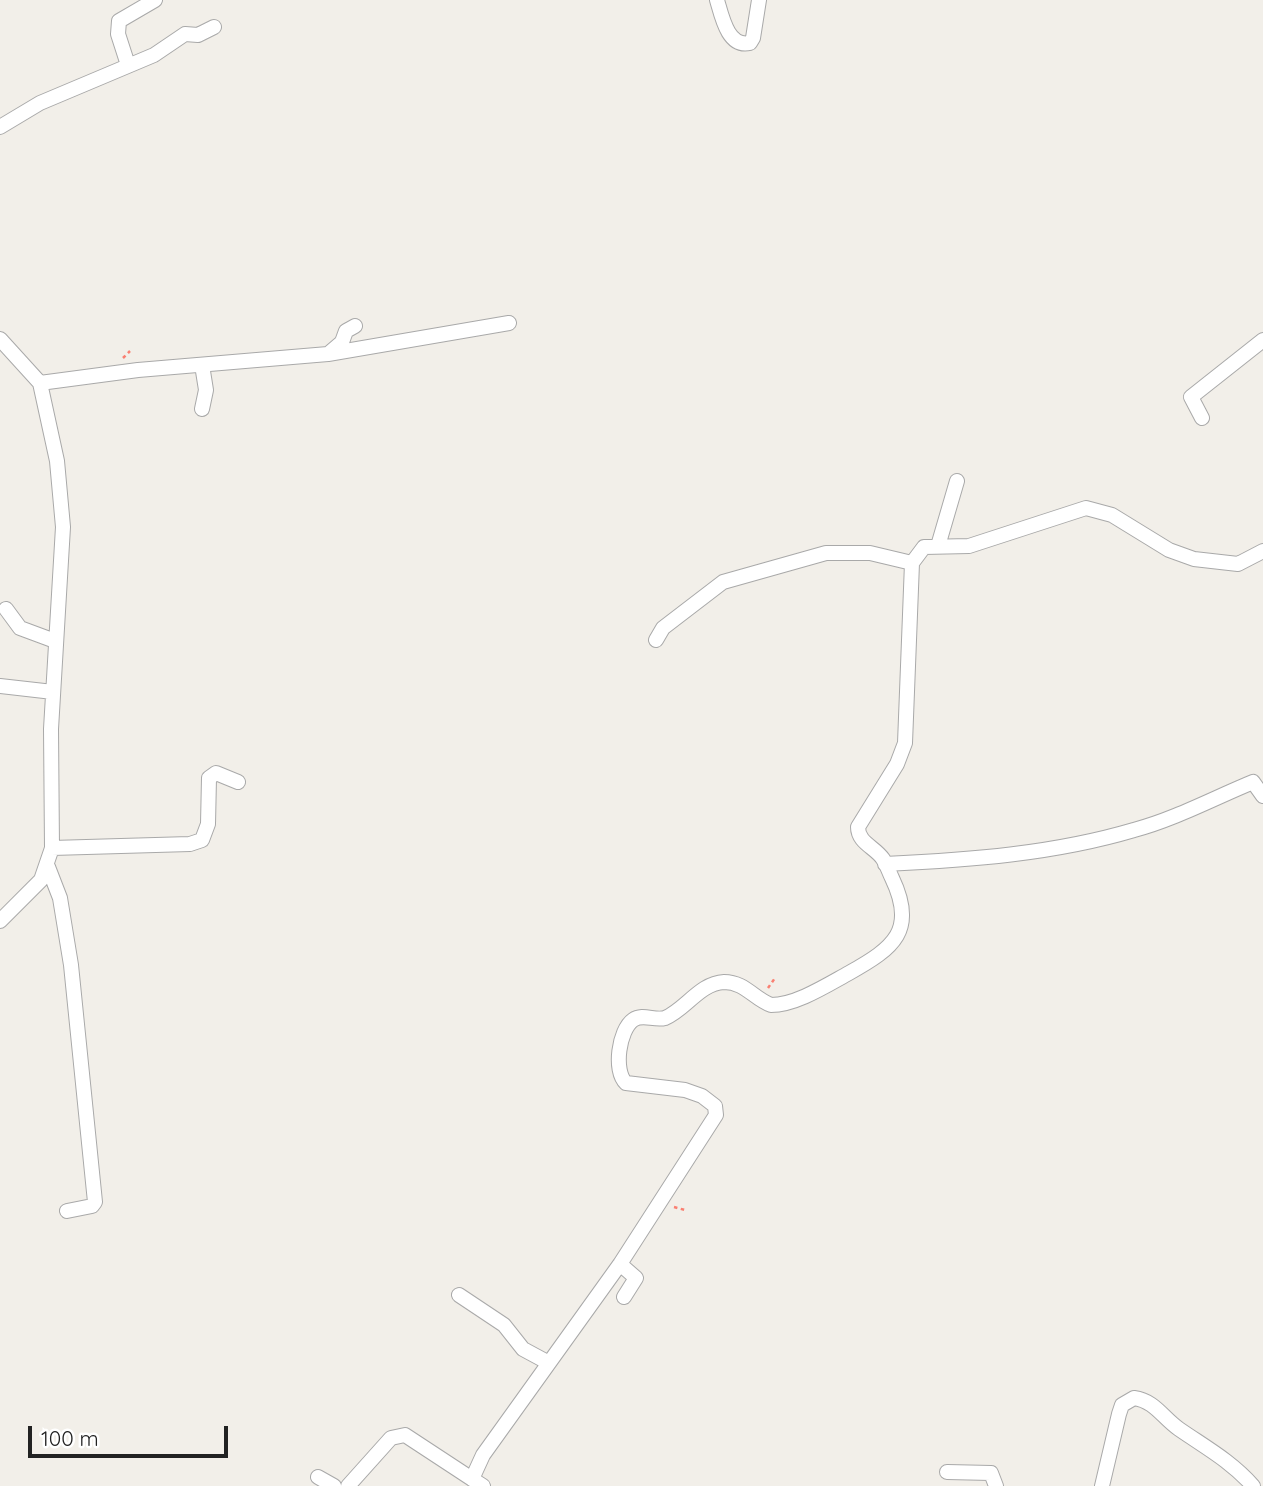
<!DOCTYPE html>
<style>
body{margin:0}
#map{position:relative;width:1263px;height:1486px;overflow:hidden;background:#f2efe9;font-family:Quicksand,sans-serif}
canvas{display:block}
.scale{position:absolute;left:28px;top:1426px;width:200px;height:32px;box-sizing:border-box;border:4px solid #222;border-top:0;padding-left:9px;font-size:21px;line-height:24px;white-space:nowrap;color:#222;-webkit-text-stroke:5px #fff;paint-order:stroke}
</style>
<div id="map">
<canvas width="1263" height="1486"></canvas>
<div class="scale">100 m</div>
</div>
<script>
const g = document.querySelector('canvas').getContext('2d');
g.lineJoin = 'round';
function stroke(path, color, width, dash) { g.strokeStyle = color; g.lineWidth = width; g.lineCap = dash ? 'butt' : 'round'; g.setLineDash(dash || []); g.stroke(path); }
const minor = new Path2D(`
 M 717,0 C 722,17 728,48 750,43 L 753,38 L 759,0
 M 128,65 L 118,34 L 119,21 L 155,0
 M 0,127 L 40,103 L 154,55 L 185,34 L 198,35 L 214,27
 M 0,339 L 40,383 L 57,461 L 63,527 L 51,729 L 52,848 L 41,880 L 0,921
 M 328,354 L 342,342 L 346,331 L 355,326
 M 40,383 L 138,370 L 328,354 L 509,323
 M 202,409 L 206,390 L 202,365
 M 1202,418 L 1191,397 L 1263,340
 M 938,546 L 957,481
 M 6,609 L 20,628 L 55,641
 M 656,640 L 663,628 L 723,582 L 826,553 L 870,553 L 912,563
 M 0,686 L 53,692
 M 52,848 L 190,844 L 202,840 L 208,824 L 209,778 L 216,773 L 238,782
 M 885,864 C 969,860 1053,854 1134,830 C 1175,819 1214,798 1253,782 L 1263,796
 M 48,867 L 60,898 L 71,965 L 95,1202 L 92,1206 L 67,1211
 M 620,1264 L 636,1278 L 624,1297
 M 459,1295 L 504,1325 L 523,1349 L 549,1363
 M 947,1472 L 991,1473 L 996,1486
 M 318,1477 L 334,1486
 M 348,1486 L 391,1438 L 405,1435 L 472,1479
 M 483,1486 L 472,1479 L 483,1455 L 620,1264 L 716,1115 L 715,1106 L 702,1096 L 685,1090 L 626,1083 C 613,1071 619,1030 633,1020 C 643,1013 654,1021 665,1018 C 685,1010 700,983 724,982 C 745,982 754,999 771,1005 C 796,1005 827,985 849,973 C 894,948 917,930 892,878 C 889,872 887,865 883,859 C 875,847 858,843 858,827 L 897,764 L 905,743 L 912,563 L 924,547 L 969,546 L 1086,508 L 1112,515 L 1169,550 L 1194,559 L 1238,564 L 1263,551
 M 1102,1486 L 1119,1414 L 1122,1405 L 1134,1398 C 1155,1401 1162,1417 1179,1429 C 1205,1447 1231,1461 1253,1486`);
stroke(minor, '#a9a9a9', 16);
stroke(new Path2D(`
 M 123,358 L 130,351
 M 768,988 L 775,978
 M 674,1207 L 685,1210`), '#fa8072', 2.5, [3.5, 3.5]);
stroke(minor, '#fff', 14);
</script>
